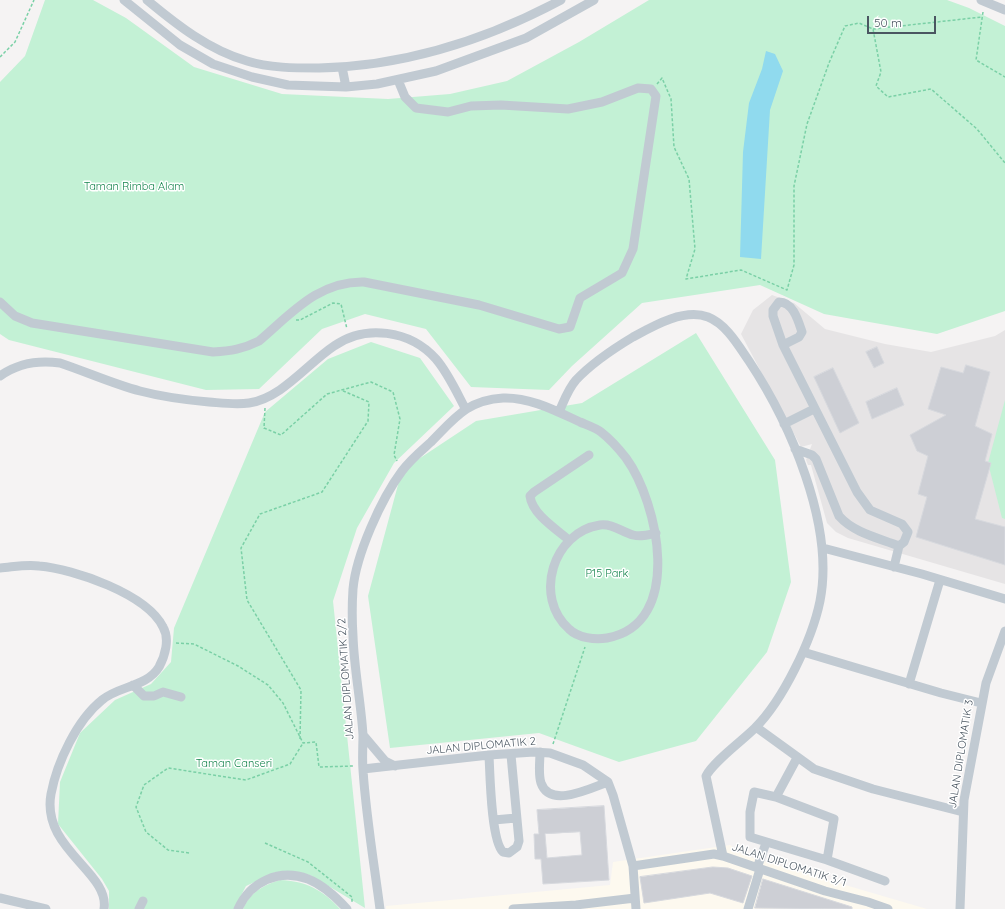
<!DOCTYPE html>
<style>
body{margin:0}
#map{position:relative;width:1005px;height:909px;overflow:hidden;background:#f5f3f3;font-family:Quicksand,sans-serif}
canvas{display:block}
.scale{position:absolute;left:867px;top:16px;width:69px;height:18px;box-sizing:border-box;border:2px solid #4a5661;border-top:0;padding-left:5px;font-size:12px;line-height:14px;white-space:nowrap;color:#4a5661;-webkit-text-stroke:3px #fff;paint-order:stroke}
</style>
<div id="map">
<canvas width="1005" height="909"></canvas>
<div class="scale">50 m</div>
</div>
<script>
const g = document.querySelector('canvas').getContext('2d');
g.lineJoin = 'round';
function paint(path, color) { g.fillStyle = color; g.fill(path, 'evenodd'); }
function stroke(path, color, width, dash) { g.strokeStyle = color; g.lineWidth = width; g.lineCap = dash ? 'butt' : 'round'; g.setLineDash(dash || []); g.stroke(path); }
function label(font, color, halo, rows, align = 'center') {
  g.font = font + ' Quicksand,sans-serif'; g.lineWidth = 3; g.setLineDash([]); g.textBaseline = 'middle'; g.strokeStyle = halo; g.fillStyle = color; for (const [text, x, y, turn = 0] of rows) {
    g.save(); g.translate(x, y); g.rotate((+turn || 0) * Math.PI / 180); g.textAlign = isNaN(turn) ? turn : align; if (halo) g.strokeText(text, 0, 0); g.fillText(text, 0, 0); g.restore();
  }
}
paint(new Path2D(`
 M 730,845 L 743,855 L 927,909 L 386,909 L 386,906 L 610,885 L 613,862 Z`), '#fdf9ef');
paint(new Path2D(`
 M 772,295 L 794,303 L 825,329 L 885,344 L 931,352 L 995,336 L 1005,330 L 1005,584 L 848,538 L 836,532 L 827,523 L 811,465 L 808,465 L 806,460 L 812,444 L 801,447 L 741,334 L 753,310 Z`), '#e6e4e5');
paint(new Path2D(`
 M 45,0 L 93,0 L 126,18 L 194,67 L 282,94 L 388,99 L 450,94 L 507,81 L 579,42 L 649,0 L 947,0 L 969,8 L 1005,26 L 1005,311 L 937,334 L 824,314 L 760,285 L 642,303 L 572,366 L 549,390 L 471,387 L 426,329 L 365,314 L 322,329 L 259,389 L 206,390 L 9,340 L 0,334 L 0,82 L 25,56 Z
 M 696,333 L 775,460 L 791,582 L 767,652 L 696,741 L 619,762 L 539,733 L 390,748 L 368,596 L 402,470 L 476,421 L 582,403 Z
 M 371,342 L 420,358 L 454,406 L 394,463 L 357,528 L 333,601 L 365,908 L 310,875 L 276,872 L 246,886 L 234,909 L 109,909 L 109,891 L 102,879 L 58,824 L 60,782 L 80,733 L 115,700 L 151,684 L 171,662 L 174,628 L 265,412 L 328,359 Z
 M 1005,400 L 1005,519 L 1002,518 L 988,463 Z
 M 280,880 C 306,881 323,890 340,909 L 243,909 C 250,892 264,885 280,880 Z`), '#c3f1d5');
paint(new Path2D(`
 M 766,51 L 775,54 L 783,71 L 770,110 L 761,259 L 740,257 L 743,152 L 749,103 L 762,69 Z`), '#90daee');
const building = new Path2D(`
 M 877,347 L 884,363 L 874,368 L 866,352 Z
 M 966,365 L 990,372 L 975,426 L 992,434 L 985,461 L 991,463 L 975,519 L 1005,527 L 1005,565 L 916,537 L 927,497 L 918,494 L 928,456 L 917,451 L 910,435 L 946,415 L 928,409 L 941,367 L 963,373 Z
 M 833,368 L 859,423 L 840,433 L 814,377 Z
 M 897,388 L 904,405 L 872,419 L 866,402 Z
 M 604,806 L 609,880 L 543,884 L 541,859 L 535,859 L 534,834 L 539,834 L 537,810 ZM 580,832 L 582,855 L 547,858 L 545,834 Z
 M 713,867 L 728,868 L 752,876 L 743,903 L 710,893 L 644,903 L 640,877 Z
 M 763,879 L 852,907 L 852,909 L 755,908 Z`);
paint(building, '#cdcfd5');
stroke(building, '#d7d9de', 1);
stroke(new Path2D(`
 M 983,12 L 976,60 L 1005,77
 M 873,29 L 982,17
 M 0,57 L 15,42 L 34,0
 M 657,84 L 662,78 L 671,99 L 674,147 L 689,179 L 695,249 L 686,279 L 741,270 L 787,290 L 794,265 L 794,186 L 807,124 L 829,63 L 845,26 L 859,23 L 873,29 L 881,72 L 876,86 L 888,97 L 931,89 L 977,129 L 1005,163
 M 296,320 L 300,320 L 333,303 L 341,304 L 347,329
 M 265,408 L 264,428 L 281,435 L 327,394 L 371,382 L 393,392 L 400,419 L 394,455 L 397,461
 M 176,643 L 194,644 L 238,666 L 268,685 L 283,703 L 303,743 L 316,742 L 319,767 L 353,766
 M 300,739 L 301,690 L 247,600 L 241,548 L 260,514 L 322,492 L 368,421 L 369,402 L 341,390
 M 553,744 L 585,647
 M 265,843 L 308,862 L 352,897 L 352,902
 M 189,853 L 168,850 L 146,832 L 136,807 L 144,785 L 168,768 L 246,780 L 290,764 L 303,743`), '#7ad0a6', 1.5, [3, 2]);
stroke(new Path2D(`
 M 124,0 L 180,45 L 213,64 L 252,77 L 288,85 L 346,87 L 377,84 L 436,71 L 526,38 L 594,0
 M 147,0 C 177,25 209,50 247,61 C 269,68 295,68 319,68 C 404,66 486,40 561,0
 M 981,0 L 1005,10
 M 342,67 L 346,87
 M 0,302 L 15,316 L 32,323 L 213,352 C 231,351 243,349 259,341 C 291,314 318,281 364,282 L 479,305 L 559,329 L 570,327 L 580,298 L 622,273 L 633,249 L 656,96 L 651,89 L 638,88 L 602,102 L 568,109 L 501,105 L 471,106 L 448,112 L 416,108 L 405,97 L 398,80
 M 783,345 L 799,337 L 802,332 C 798,320 793,302 779,302 L 773,310 L 773,316 L 783,345 L 857,492 L 870,510 L 902,524 L 908,532 L 904,542 L 899,546 L 894,567
 M 0,376 C 18,363 39,360 60,363 C 87,372 113,384 140,391 C 163,397 186,400 209,402 C 222,403 236,405 249,403 C 282,398 307,364 334,346 C 365,324 410,330 436,359 C 448,373 456,391 465,408
 M 559,412 C 564,401 568,389 576,380 C 592,363 613,349 633,337 C 653,326 684,308 708,317 C 726,324 738,345 749,361 C 790,423 835,525 820,601 C 812,640 783,700 755,728 C 742,741 714,761 706,776 L 723,856
 M 784,424 L 814,409
 M 795,449 L 812,455 L 816,459 L 839,516 C 854,533 879,538 899,546
 M 569,540 C 556,529 532,514 530,496 L 534,492 L 589,455
 M 823,548 L 922,574 L 1005,599
 M 0,568 C 13,567 27,564 39,566 C 74,569 147,594 163,627 C 170,639 165,656 159,667 C 147,687 118,686 102,700 C 77,720 57,762 51,794 C 41,849 110,872 104,909
 M 803,652 L 941,693 L 981,703
 M 909,684 L 940,580
 M 133,685 L 144,696 L 154,696 L 163,692 L 181,697
 M 756,727 L 814,769 L 873,789 L 963,812
 M 363,735 L 385,761 L 395,766
 M 540,752 C 540,762 538,774 541,783 C 550,809 591,788 608,782
 M 489,755 C 490,774 491,841 503,852 L 509,853 L 517,847 L 519,841 L 511,755
 M 797,758 L 776,797 L 834,819 L 827,860 L 885,881
 M 363,769 L 489,755 L 534,752 L 550,753 L 583,765 L 608,782 L 613,795 L 633,866 L 636,909
 M 776,797 L 754,792 L 750,812 L 750,837 L 827,860
 M 494,820 L 516,818
 M 633,866 L 714,854 L 723,856 L 825,891 L 868,902 L 888,909
 M 757,868 L 766,843
 M 0,898 L 46,909
 M 139,909 L 143,901
 M 238,909 C 250,882 279,868 308,879 C 323,885 336,897 347,909
 M 380,909 C 374,863 366,816 363,770 C 362,758 363,746 363,735 C 361,702 354,669 353,636 C 352,621 352,604 353,589 C 356,555 381,499 402,471 C 410,460 421,451 431,442 C 454,419 467,400 503,398 C 530,397 556,411 580,422 C 587,425 596,428 601,432 C 610,439 619,449 626,458 C 658,502 685,624 607,638 C 595,640 578,638 569,629 C 533,597 553,532 600,525 C 612,523 622,532 633,535 C 641,537 648,535 656,533
 M 513,909 L 576,905 L 635,898
 M 748,909 L 760,869
 M 960,909 L 964,800 L 986,683 L 1005,631`), '#c1cad2', 9);
label('11px', '#17864f', '#fff', [
 ["Taman Rimba Alam",134,187],
 ["P15 Park",607,574],
 ["Taman Canseri",234,764]
]);
label('11px', '#4a5661', '#fff', [
 ["JALAN DIPLOMATIK 2/2",346,679,-94],
 ["JALAN DIPLOMATIK 2",481,746,-5],
 ["JALAN DIPLOMATIK 3",961,754,-81],
 ["JALAN DIPLOMATIK 3/1",789,865,18]
]);
</script>
